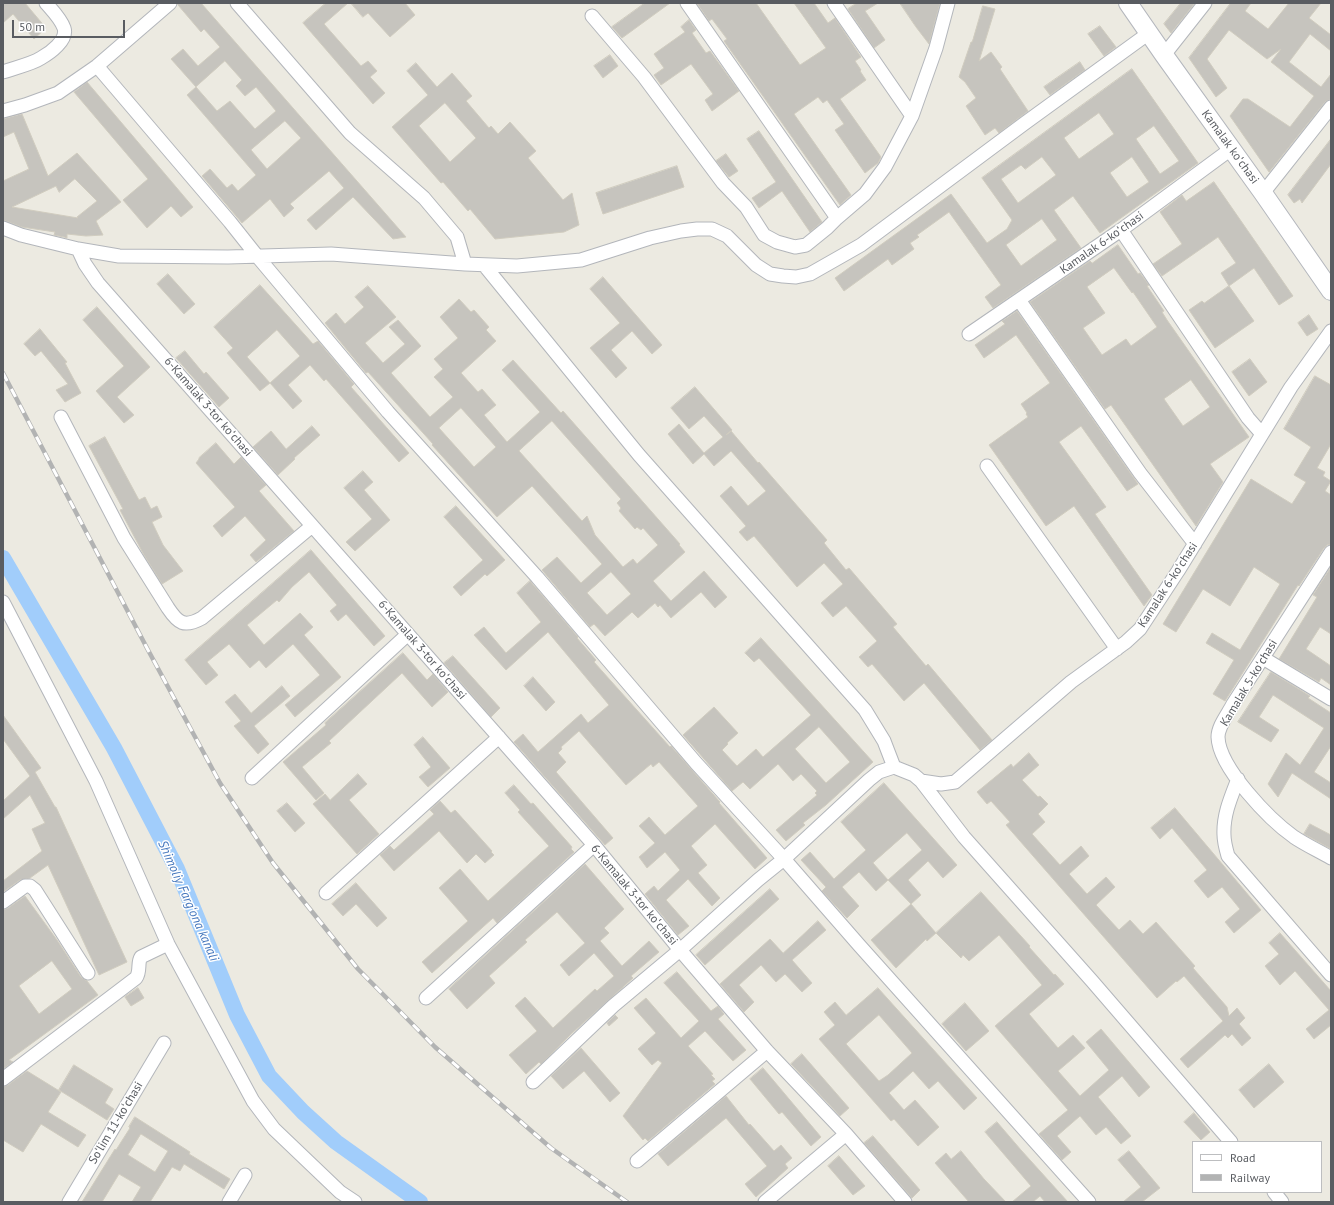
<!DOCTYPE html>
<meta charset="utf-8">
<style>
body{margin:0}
#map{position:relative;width:1334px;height:1205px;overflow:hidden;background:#eceae1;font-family:"PT Sans",sans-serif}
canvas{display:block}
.frame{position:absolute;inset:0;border:4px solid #595c61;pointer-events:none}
.legend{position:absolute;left:1192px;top:1141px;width:130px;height:52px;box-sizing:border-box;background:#fff;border:1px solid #bdbec0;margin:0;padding:5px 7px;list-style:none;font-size:12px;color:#595c61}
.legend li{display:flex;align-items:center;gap:8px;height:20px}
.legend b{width:20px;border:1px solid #bdbec0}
.scale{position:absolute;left:12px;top:20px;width:113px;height:18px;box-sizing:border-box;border:2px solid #595c61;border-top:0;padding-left:5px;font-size:12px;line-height:14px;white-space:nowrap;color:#595c61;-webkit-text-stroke:3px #fff;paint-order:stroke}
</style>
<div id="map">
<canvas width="1334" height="1205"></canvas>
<div class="frame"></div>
<ul class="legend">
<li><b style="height:5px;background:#fff"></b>Road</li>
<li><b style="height:5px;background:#b2b3b3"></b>Railway</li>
</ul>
<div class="scale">50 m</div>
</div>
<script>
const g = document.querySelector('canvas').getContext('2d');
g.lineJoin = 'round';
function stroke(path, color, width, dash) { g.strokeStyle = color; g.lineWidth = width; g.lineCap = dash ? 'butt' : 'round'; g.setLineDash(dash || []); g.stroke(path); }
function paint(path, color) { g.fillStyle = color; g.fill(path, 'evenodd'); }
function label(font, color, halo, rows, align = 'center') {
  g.font = font + ' "PT Sans",sans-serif'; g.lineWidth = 3; g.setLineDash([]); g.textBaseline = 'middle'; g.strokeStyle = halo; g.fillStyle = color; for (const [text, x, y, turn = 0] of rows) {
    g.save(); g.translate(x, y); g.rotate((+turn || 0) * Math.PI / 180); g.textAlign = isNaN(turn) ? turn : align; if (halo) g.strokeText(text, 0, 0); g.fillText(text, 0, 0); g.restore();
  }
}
stroke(new Path2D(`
 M 3,558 L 114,748 L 177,869 L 237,1015 L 269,1076 L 303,1112 L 336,1142 L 420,1202`), '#a1cdfb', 16);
const building = new Path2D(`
 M 3,3 L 25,3 L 46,28 L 34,39 L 13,14 L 3,23 Z
 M 178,3 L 201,3 L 406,237 L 393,239 L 353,197 L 316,230 L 307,220 L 344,188 L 329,171 L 290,204 L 294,208 L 284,217 L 270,199 L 242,223 L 202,176 L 210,169 L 227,188 L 232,184 L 238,191 L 256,175 L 187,95 L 196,87 L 171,59 L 183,49 L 198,66 L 220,47 L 204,29 L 201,32 L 178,5 ZM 225,61 L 242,80 L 236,86 L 245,96 L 256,87 L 276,111 L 255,129 L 230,101 L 217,111 L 196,87 ZM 285,121 L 301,138 L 267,169 L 251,150 Z
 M 326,3 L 348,3 L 324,24 L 361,66 L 368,61 L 377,71 L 370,77 L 385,93 L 373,104 L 303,23 Z
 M 351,3 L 405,3 L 415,15 L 390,37 L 368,13 L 363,17 Z
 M 645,3 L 670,3 L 622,38 L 612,27 Z
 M 697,3 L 756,3 L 800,65 L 826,48 L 794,3 L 814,3 L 828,23 L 835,18 L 861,57 L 855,61 L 861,70 L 860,71 L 866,80 L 840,99 L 881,157 L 878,163 L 865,173 L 835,130 L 844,124 L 827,100 L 823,103 L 818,97 L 794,114 L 851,195 L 840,205 L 724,41 L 727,39 L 712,19 L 709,21 Z
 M 857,3 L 878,3 L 865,11 L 885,40 L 874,48 L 848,9 Z
 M 900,3 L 940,3 L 929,44 L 916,27 Z
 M 1181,3 L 1195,3 L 1171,33 L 1164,24 Z
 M 1231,3 L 1251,3 L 1245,11 L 1268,29 L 1289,3 L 1321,3 L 1309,18 L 1331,35 L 1331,51 L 1310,34 L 1289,62 L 1321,87 L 1331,74 L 1331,99 L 1325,102 L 1269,172 L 1230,116 L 1243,99 L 1248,99 L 1290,127 L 1314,96 L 1271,62 L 1281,49 L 1267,59 L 1229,30 L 1207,59 L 1227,88 L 1216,97 L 1189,58 Z
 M 983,6 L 995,9 L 979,61 L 991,52 L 1002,67 L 1000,69 L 1028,111 L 999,133 L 995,128 L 985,135 L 966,106 L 976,98 L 965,82 L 959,77 L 971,42 L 972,42 Z
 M 689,20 L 696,30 L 692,33 L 706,53 L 710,51 L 739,91 L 712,111 L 705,100 L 713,94 L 691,64 L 661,85 L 654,75 L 664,68 L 654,54 L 685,32 L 681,27 Z
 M 1100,26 L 1116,47 L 1104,56 L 1088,34 Z
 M 610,55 L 618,66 L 603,78 L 594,66 Z
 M 1080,62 L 1085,70 L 1050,95 L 1044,87 Z
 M 416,63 L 437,87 L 452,73 L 472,96 L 466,101 L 489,128 L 491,126 L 498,134 L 510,122 L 536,151 L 528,158 L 563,200 L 572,193 L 579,225 L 564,232 L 495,239 L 470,209 L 468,211 L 443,182 L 441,183 L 392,127 L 428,95 L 407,71 ZM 445,103 L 476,138 L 450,162 L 419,126 Z
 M 1132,69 L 1198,163 L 1100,233 L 1073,196 L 1054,210 L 1081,248 L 993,308 L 985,297 L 1001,285 L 949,212 L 917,235 L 919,237 L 910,243 L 914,249 L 892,265 L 888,259 L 844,291 L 835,278 L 951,194 L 987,243 L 1007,229 L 1012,220 L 982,178 ZM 1099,113 L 1114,134 L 1079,159 L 1064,138 ZM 1154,126 L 1179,161 L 1160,174 L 1136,139 ZM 1042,157 L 1056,175 L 1018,203 L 1001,179 L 1021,165 L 1025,169 ZM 1132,157 L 1149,182 L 1127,197 L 1110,173 ZM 1042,219 L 1057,240 L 1021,266 L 1006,245 Z
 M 87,82 L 193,207 L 181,217 L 171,206 L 147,228 L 123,200 L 148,179 L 74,92 Z
 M 22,114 L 48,176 L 77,153 L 121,202 L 96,221 L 103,235 L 86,236 L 67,234 L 67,238 L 64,237 L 54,235 L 55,232 L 22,227 L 3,220 L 3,181 L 29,169 L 14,132 L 3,137 L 3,119 ZM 75,179 L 97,201 L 77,217 L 78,218 L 12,207 L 56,186 L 59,192 Z
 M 759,131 L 822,222 L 810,232 L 782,191 L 759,208 L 752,198 L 776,182 L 747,139 Z
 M 1331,139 L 1331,164 L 1302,203 L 1300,199 L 1294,203 L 1288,195 Z
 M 726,154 L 738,171 L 729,177 L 716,161 Z
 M 677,166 L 684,187 L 603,214 L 596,193 Z
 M 1214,182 L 1293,296 L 1279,305 L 1254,268 L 1229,286 L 1221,273 L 1236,263 L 1218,237 L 1162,276 L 1153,264 L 1182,244 L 1160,212 L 1182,195 L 1186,201 Z
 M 1118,245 L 1138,274 L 1140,273 L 1149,285 L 1147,286 L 1164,311 L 1162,312 L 1167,320 L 1249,437 L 1210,464 L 1223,482 L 1196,526 L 1111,405 L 1105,409 L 1030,302 L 1090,261 L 1092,263 ZM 1114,268 L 1132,293 L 1133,292 L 1157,327 L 1131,346 L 1126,339 L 1102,355 L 1083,328 L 1105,313 L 1087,287 ZM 1191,380 L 1210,407 L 1183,426 L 1164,399 Z
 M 168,274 L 195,304 L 184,314 L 157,284 Z
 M 603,277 L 662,345 L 652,354 L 632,331 L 611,350 L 627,368 L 616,378 L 590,348 L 620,323 L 590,289 Z
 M 260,285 L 313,344 L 318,341 L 354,384 L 351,387 L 409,453 L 399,462 L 326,379 L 324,381 L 310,365 L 288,385 L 302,401 L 293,409 L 270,383 L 260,391 L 227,353 L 233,348 L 214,327 ZM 277,330 L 300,356 L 270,383 L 247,357 Z
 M 368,286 L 396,317 L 365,343 L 383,363 L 405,344 L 389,327 L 398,320 L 421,346 L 391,373 L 430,417 L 453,397 L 434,377 L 443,369 L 434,359 L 458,338 L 440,317 L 459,299 L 471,312 L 474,310 L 489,327 L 486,330 L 496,341 L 461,373 L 478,392 L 482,389 L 496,405 L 484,415 L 507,442 L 540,412 L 502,370 L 513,360 L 561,413 L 563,411 L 680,544 L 679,545 L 685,552 L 653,581 L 671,601 L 704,571 L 727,597 L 715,608 L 701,592 L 671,618 L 660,605 L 658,607 L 655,603 L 638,618 L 632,612 L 605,636 L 594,624 L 590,627 L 542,570 L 557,557 L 581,583 L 602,564 L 532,486 L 497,517 L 432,445 L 433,444 L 368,372 L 366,373 L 325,323 L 336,313 L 345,324 L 364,307 L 355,297 ZM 461,408 L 496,447 L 474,467 L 439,428 ZM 552,421 L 621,499 L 617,503 L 621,508 L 619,511 L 635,529 L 637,527 L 641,530 L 643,528 L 658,545 L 637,564 L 633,559 L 623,567 L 595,535 L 587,516 L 582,521 L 519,451 ZM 611,572 L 631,594 L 607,615 L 587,593 Z
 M 1229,286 L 1254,321 L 1215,348 L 1189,310 L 1202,301 L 1204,303 Z
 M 97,307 L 150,367 L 117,397 L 134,415 L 124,423 L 96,391 L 124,366 L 83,320 Z
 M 1017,311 L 1138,484 L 1127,491 L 1081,426 L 1059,442 L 1106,507 L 1095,514 L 1152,595 L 1144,606 L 1074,506 L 1046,526 L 989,445 L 1028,417 L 1026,414 L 1027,413 L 1021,404 L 1050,383 L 1016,335 L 984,358 L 975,345 L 1005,324 L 1002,321 Z
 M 1309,315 L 1318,329 L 1307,336 L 1298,323 Z
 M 40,329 L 67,362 L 65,363 L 81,393 L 65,402 L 56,390 L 68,384 L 41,351 L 35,356 L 24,344 Z
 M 185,351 L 204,374 L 206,372 L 229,398 L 219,407 L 176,358 Z
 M 1250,359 L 1267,382 L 1249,396 L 1232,372 Z
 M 1315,376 L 1331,385 L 1331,444 L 1317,468 L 1325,472 L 1323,476 L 1331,481 L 1325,491 L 1331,495 L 1331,544 L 1327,545 L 1324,548 L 1299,586 L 1298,585 L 1225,701 L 1213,694 L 1234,660 L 1206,643 L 1212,633 L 1240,650 L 1280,584 L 1254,567 L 1230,606 L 1203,589 L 1176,632 L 1163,624 L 1251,479 L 1292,504 L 1306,482 L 1294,475 L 1311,447 L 1284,429 Z
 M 695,387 L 732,430 L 726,435 L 731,431 L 758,463 L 759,462 L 827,540 L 824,543 L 846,570 L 849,568 L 897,624 L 893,627 L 926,666 L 928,664 L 992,740 L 980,750 L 924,683 L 904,701 L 872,664 L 868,667 L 859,657 L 877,641 L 846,606 L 833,617 L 821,603 L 843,584 L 824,563 L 797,587 L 754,536 L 747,541 L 739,532 L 746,526 L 720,496 L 731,486 L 748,506 L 766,491 L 731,451 L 714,466 L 704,454 L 693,464 L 668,434 L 679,424 L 704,453 L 723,437 L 704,416 L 689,429 L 671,408 Z
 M 312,426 L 320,435 L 294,458 L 295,459 L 278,475 L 253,447 L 271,431 L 286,449 Z
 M 105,437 L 139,500 L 145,497 L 151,509 L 157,506 L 162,517 L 152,522 L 163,545 L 183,571 L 162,584 L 144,555 L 120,510 L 123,509 L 89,446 Z
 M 216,443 L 234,464 L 241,457 L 266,485 L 259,491 L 294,531 L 256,562 L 250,555 L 266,540 L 245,516 L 222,537 L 213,526 L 235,507 L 196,463 L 199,459 L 199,458 Z
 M 363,471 L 373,482 L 364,490 L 390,520 L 355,551 L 346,542 L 372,519 L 344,488 Z
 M 456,506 L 505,560 L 487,576 L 485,574 L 461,596 L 453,587 L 483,560 L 444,517 Z
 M 311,550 L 385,636 L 374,646 L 346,614 L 338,621 L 330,611 L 337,605 L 309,572 L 292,587 L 279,602 L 277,600 L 247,625 L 264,645 L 300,613 L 313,627 L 304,635 L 341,677 L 295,717 L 285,705 L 320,675 L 293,644 L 266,668 L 259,660 L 250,668 L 229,644 L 207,662 L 218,675 L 206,685 L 185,660 Z
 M 1331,567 L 1331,634 L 1320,627 L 1306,649 L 1331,666 L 1331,685 L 1321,678 L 1319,682 L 1279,659 L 1317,597 L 1313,595 Z
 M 530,581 L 578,637 L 577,638 L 596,660 L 594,662 L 670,747 L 671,746 L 720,802 L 719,803 L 767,858 L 755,869 L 715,824 L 691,846 L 707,865 L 698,873 L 720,898 L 712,906 L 688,879 L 666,900 L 689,926 L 678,935 L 645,894 L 654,886 L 658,891 L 680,870 L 665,852 L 647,868 L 639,857 L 655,843 L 639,826 L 649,817 L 665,835 L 698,806 L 659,762 L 653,767 L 651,764 L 626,785 L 579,731 L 561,747 L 562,749 L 558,753 L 566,762 L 556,772 L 613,838 L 605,845 L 514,742 L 523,734 L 538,752 L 581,714 L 588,723 L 609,705 L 548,632 L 506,670 L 474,635 L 484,627 L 506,653 L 541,622 L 517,593 Z
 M 761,638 L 873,762 L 826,805 L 803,823 L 805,825 L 786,841 L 776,830 L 817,795 L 815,793 L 817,791 L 801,774 L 793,781 L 778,764 L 750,789 L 743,782 L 732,791 L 683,735 L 714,707 L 738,733 L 727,743 L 728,744 L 722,750 L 737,766 L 756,749 L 763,757 L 811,715 L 759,658 L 754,662 L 745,653 ZM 819,727 L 850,762 L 826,783 L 795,749 Z
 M 403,653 L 427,680 L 433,674 L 448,692 L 432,707 L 402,673 L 329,741 L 331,743 L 302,767 L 324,793 L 316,800 L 283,762 L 326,725 L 325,723 Z
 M 453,656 L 500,708 L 491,717 L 444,663 Z
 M 1271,672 L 1310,696 L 1308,698 L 1331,713 L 1331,746 L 1314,772 L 1331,783 L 1331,799 L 1292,773 L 1278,797 L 1268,784 L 1286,753 L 1300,765 L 1324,728 L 1273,695 L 1259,717 L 1279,730 L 1271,742 L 1238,722 Z
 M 533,677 L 555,702 L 546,711 L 524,686 Z
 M 282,686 L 290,696 L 254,726 L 269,744 L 258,754 L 234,726 L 241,721 L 225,702 L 235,694 L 251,713 Z
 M 3,715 L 41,768 L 35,772 L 55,807 L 56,807 L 127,962 L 99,975 L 48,865 L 30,878 L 20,880 L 3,892 L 3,881 L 42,851 L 32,829 L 45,823 L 30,795 L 3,819 L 3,801 L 30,776 L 3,739 Z
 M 423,737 L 450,768 L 428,787 L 419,777 L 431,767 L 414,745 Z
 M 1029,753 L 1039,765 L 1022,780 L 1038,797 L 1040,796 L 1048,804 L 1038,814 L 1045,822 L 1032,834 L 1060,865 L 1081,846 L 1089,856 L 1069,874 L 1087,894 L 1106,877 L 1115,887 L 1096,905 L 1119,930 L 1130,920 L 1143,934 L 1156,922 L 1195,966 L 1193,968 L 1227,1007 L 1229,1016 L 1237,1008 L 1245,1018 L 1239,1024 L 1251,1038 L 1242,1046 L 1232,1034 L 1228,1038 L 1225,1035 L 1188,1068 L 1180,1059 L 1223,1021 L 1184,976 L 1177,982 L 1176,981 L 1157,998 L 1006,825 L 1010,822 L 991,801 L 987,804 L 977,792 L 1011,764 L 1013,767 Z
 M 358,774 L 367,784 L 349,800 L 379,834 L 357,854 L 313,804 L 325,794 L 330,800 Z
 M 884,783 L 957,865 L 943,878 L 928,861 L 908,880 L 921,895 L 911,904 L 936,933 L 927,941 L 926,939 L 896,968 L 871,940 L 911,904 L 888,880 L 876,891 L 859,872 L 842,887 L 859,906 L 847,918 L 822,891 L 826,887 L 801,860 L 810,852 L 834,879 L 866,850 L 841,822 ZM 907,833 L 922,850 L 888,880 L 873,863 Z
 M 514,785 L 531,804 L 533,803 L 572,847 L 571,849 L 574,852 L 497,923 L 493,918 L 432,973 L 422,962 L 468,921 L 439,888 L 460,869 L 488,901 L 549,846 L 518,812 L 520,810 L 505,793 Z
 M 440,801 L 451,813 L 455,810 L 492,851 L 491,852 L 494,855 L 485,863 L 476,854 L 467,863 L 439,831 L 394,871 L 380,855 L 390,846 L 394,850 L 434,814 L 430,810 Z
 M 287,803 L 305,823 L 295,832 L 277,811 Z
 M 1175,808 L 1261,910 L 1234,933 L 1225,922 L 1240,909 L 1222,887 L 1208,898 L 1194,881 L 1207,870 L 1172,828 L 1160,839 L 1151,828 Z
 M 1310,824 L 1331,835 L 1331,849 L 1304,834 Z
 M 585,864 L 624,909 L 604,928 L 609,933 L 600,941 L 622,966 L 649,941 L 659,952 L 631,976 L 633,978 L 570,1035 L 541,1064 L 539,1062 L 526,1074 L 509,1055 L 537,1031 L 515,1006 L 525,997 L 553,1028 L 595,989 L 597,991 L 614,976 L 594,953 L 569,976 L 560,965 L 585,943 L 557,912 L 525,940 L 527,942 L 489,976 L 495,983 L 467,1009 L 449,989 Z
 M 356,883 L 387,918 L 377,927 L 356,904 L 343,916 L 332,904 Z
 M 770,889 L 779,899 L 705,965 L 696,955 Z
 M 981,892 L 1030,946 L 1029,947 L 1054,975 L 1055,974 L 1064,984 L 1029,1014 L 1058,1048 L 1073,1035 L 1085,1048 L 1058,1071 L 1080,1096 L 1109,1070 L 1086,1042 L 1101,1029 L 1150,1087 L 1139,1097 L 1122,1076 L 1098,1097 L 1131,1136 L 1121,1144 L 1106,1127 L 1096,1135 L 1080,1116 L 1057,1136 L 1071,1152 L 1062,1160 L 1039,1134 L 1068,1110 L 995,1026 L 1042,985 L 999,935 L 969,961 L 963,955 L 961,958 L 936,933 Z
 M 25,896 L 57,940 L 81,977 L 87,981 L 98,995 L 9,1060 L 13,1062 L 3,1069 L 3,910 L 8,908 ZM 52,961 L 72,989 L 39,1014 L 19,986 Z
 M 818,921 L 826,930 L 792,960 L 812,983 L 802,992 L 785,974 L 776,982 L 761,965 L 739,985 L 754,1002 L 744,1012 L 720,984 L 770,939 L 783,953 Z
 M 1280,933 L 1331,991 L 1331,1025 L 1314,1039 L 1306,1029 L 1329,1010 L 1295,971 L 1280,985 L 1265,966 L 1279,954 L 1269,943 Z
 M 677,972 L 711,1011 L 718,1006 L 724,1014 L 718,1019 L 746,1050 L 733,1061 L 705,1031 L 688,1046 L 713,1074 L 711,1075 L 715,1079 L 712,1081 L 715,1084 L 648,1141 L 645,1138 L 643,1140 L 623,1116 L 662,1063 L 658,1060 L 652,1065 L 638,1049 L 656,1033 L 634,1008 L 646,998 L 681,1038 L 699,1021 L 664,983 Z
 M 138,988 L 144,998 L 131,1006 L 125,997 Z
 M 878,988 L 977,1098 L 964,1110 L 938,1081 L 929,1089 L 913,1071 L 889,1093 L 904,1110 L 915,1100 L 939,1127 L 918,1146 L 894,1119 L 891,1121 L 819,1039 L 835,1025 L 824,1012 L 835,1002 L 846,1015 ZM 879,1015 L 912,1053 L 888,1075 L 879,1081 L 846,1044 Z
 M 965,1003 L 989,1031 L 966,1051 L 942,1024 Z
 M 615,1015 L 618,1018 L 609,1026 L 607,1023 Z
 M 581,1048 L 620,1093 L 610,1102 L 584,1071 L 563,1089 L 551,1076 Z
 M 802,1054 L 849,1108 L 840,1116 L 791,1064 Z
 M 1269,1064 L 1284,1082 L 1254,1108 L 1239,1090 Z
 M 74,1065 L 113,1089 L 105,1103 L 114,1109 L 107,1120 L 59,1090 Z
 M 763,1068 L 821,1137 L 811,1146 L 782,1112 L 779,1114 L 750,1079 Z
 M 27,1071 L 61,1092 L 48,1112 L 86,1135 L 78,1147 L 41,1124 L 23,1152 L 3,1140 L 3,1087 L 8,1085 Z
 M 726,1096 L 749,1125 L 750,1124 L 774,1151 L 781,1145 L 792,1158 L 785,1164 L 788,1168 L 756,1197 L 745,1184 L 767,1166 L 726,1118 L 668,1166 L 658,1154 Z
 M 1194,1113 L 1210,1132 L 1201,1140 L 1184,1122 Z
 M 135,1117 L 190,1152 L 189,1154 L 230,1179 L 224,1189 L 184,1164 L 180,1171 L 172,1167 L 150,1202 L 132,1202 L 141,1187 L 119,1174 L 102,1202 L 82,1202 L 115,1149 L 116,1150 L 130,1128 L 129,1127 ZM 141,1134 L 168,1151 L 155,1172 L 128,1155 Z
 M 997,1122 L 1021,1150 L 1068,1202 L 1045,1202 L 1040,1196 L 1033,1202 L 1012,1202 L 1031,1186 L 985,1132 Z
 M 873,1136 L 920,1190 L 912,1198 L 864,1143 Z
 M 961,1151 L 984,1179 L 1006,1202 L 969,1202 L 935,1163 L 946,1153 L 951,1159 Z
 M 1129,1151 L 1160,1188 L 1142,1202 L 1123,1202 L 1141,1187 L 1118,1160 Z
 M 839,1156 L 865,1186 L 853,1195 L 828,1166 Z`);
paint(building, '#c6c4be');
stroke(building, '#d0ccbf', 1);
const street = new Path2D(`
 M 237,3 L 350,133 L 424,198 L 457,237 L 465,264
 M 687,3 L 837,218
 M 834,3 L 912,116
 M 592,16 L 644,77 L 723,183 L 746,207 L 764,235 L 777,242 L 795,247 L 806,245 L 827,228 L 837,218 L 865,194 L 885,167 L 912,116 L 936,48 L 948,3
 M 1164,55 L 1205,3
 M 97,66 L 230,222 L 257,256 L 388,412 L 537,577 L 696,763 L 784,859 L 859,945 L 1089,1202
 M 3,72 C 14,68 32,64 41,58 C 50,53 68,40 64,28 C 61,19 52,10 46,3
 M 3,111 L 25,105 L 58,93 L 97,66 L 170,3
 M 1263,193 L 1331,107
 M 3,228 L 21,235 L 78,249 L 119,256 L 228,257 L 331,254 L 465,264 L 517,266 L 581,260 L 650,238 L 681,231 L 697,229 L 712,229 L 727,236 L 756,265 L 770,274 L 783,276 L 796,277 L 810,274 L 861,245 L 1025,123 L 1149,33
 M 1121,230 L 1248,418 L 1262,434
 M 78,249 L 85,264 L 98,283 L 594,845 L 680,950 L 767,1051 L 846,1134 L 905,1202
 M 484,265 L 639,455 L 865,710 L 884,741 L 894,767
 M 1019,300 L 1140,473 L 1195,544
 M 969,334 L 1121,230 L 1231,149
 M 61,417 L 124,538 L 168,608 C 178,623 184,628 202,618 L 312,526
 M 987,466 L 1117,649
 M 1331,552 L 1233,704 C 1228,714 1218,726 1218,737 C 1219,768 1270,820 1294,837 C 1306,845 1319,851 1331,858
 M 3,602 L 96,781 L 168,944 L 253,1101 L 274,1129 L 340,1192 L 355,1202
 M 1263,658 L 1331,699
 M 252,778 L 408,634
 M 1238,779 C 1231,797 1223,815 1224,835 C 1224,842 1226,849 1228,856 L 1331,975
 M 921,781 L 941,784 L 955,782 L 1071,682 L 1126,642 L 1140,629 L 1178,571 L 1291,387 L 1331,331
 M 326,893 L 499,737
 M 3,902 L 25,886 L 30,886 L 35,890 L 88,973
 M 426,998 L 594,845
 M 3,1079 L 136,978 C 141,971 137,963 141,957 L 168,944
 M 533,1082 L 613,1006 L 680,950 L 758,880 L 784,859 L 869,780 L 879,772 L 894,767 L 914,775 L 921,781 L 964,837 L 1092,981 L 1231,1142
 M 637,1161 L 767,1051
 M 1274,1192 L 1282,1202
 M 69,1202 L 164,1043
 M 229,1202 L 245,1175
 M 765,1202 L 846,1134`);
const secondary = new Path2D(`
 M 1128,3 L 1164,55 L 1263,193 L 1331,291`);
stroke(street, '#b3b6bb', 15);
stroke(secondary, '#b4b7bd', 20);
stroke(street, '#fff', 13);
stroke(secondary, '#fff', 18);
const rail = new Path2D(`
 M 3,373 L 148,650 L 220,783 L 273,863 L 358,969 L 435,1047 L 551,1148 L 627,1202`);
stroke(rail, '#b2b3b3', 4.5);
stroke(rail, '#fff', 3, [9]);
label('12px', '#595c61', '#fff', [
 ["Kamalak koʻchasi",1230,147,54],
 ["Kamalak 6-koʻchasi",1102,243,-35],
 ["6-Kamalak 3-tor koʻchasi",208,407,49],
 ["Kamalak 6-koʻchasi",1168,585,-57],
 ["6-Kamalak 3-tor koʻchasi",422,650,49],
 ["Kamalak 5-koʻchasi",1249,683,-59],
 ["6-Kamalak 3-tor koʻchasi",634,895,50],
 ["Soʻlim 11-koʻchasi",116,1123,-59]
]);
label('italic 13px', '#4577bd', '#fff', [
 ["Shimoliy Fargʻona kanali",188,901,66]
]);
</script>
